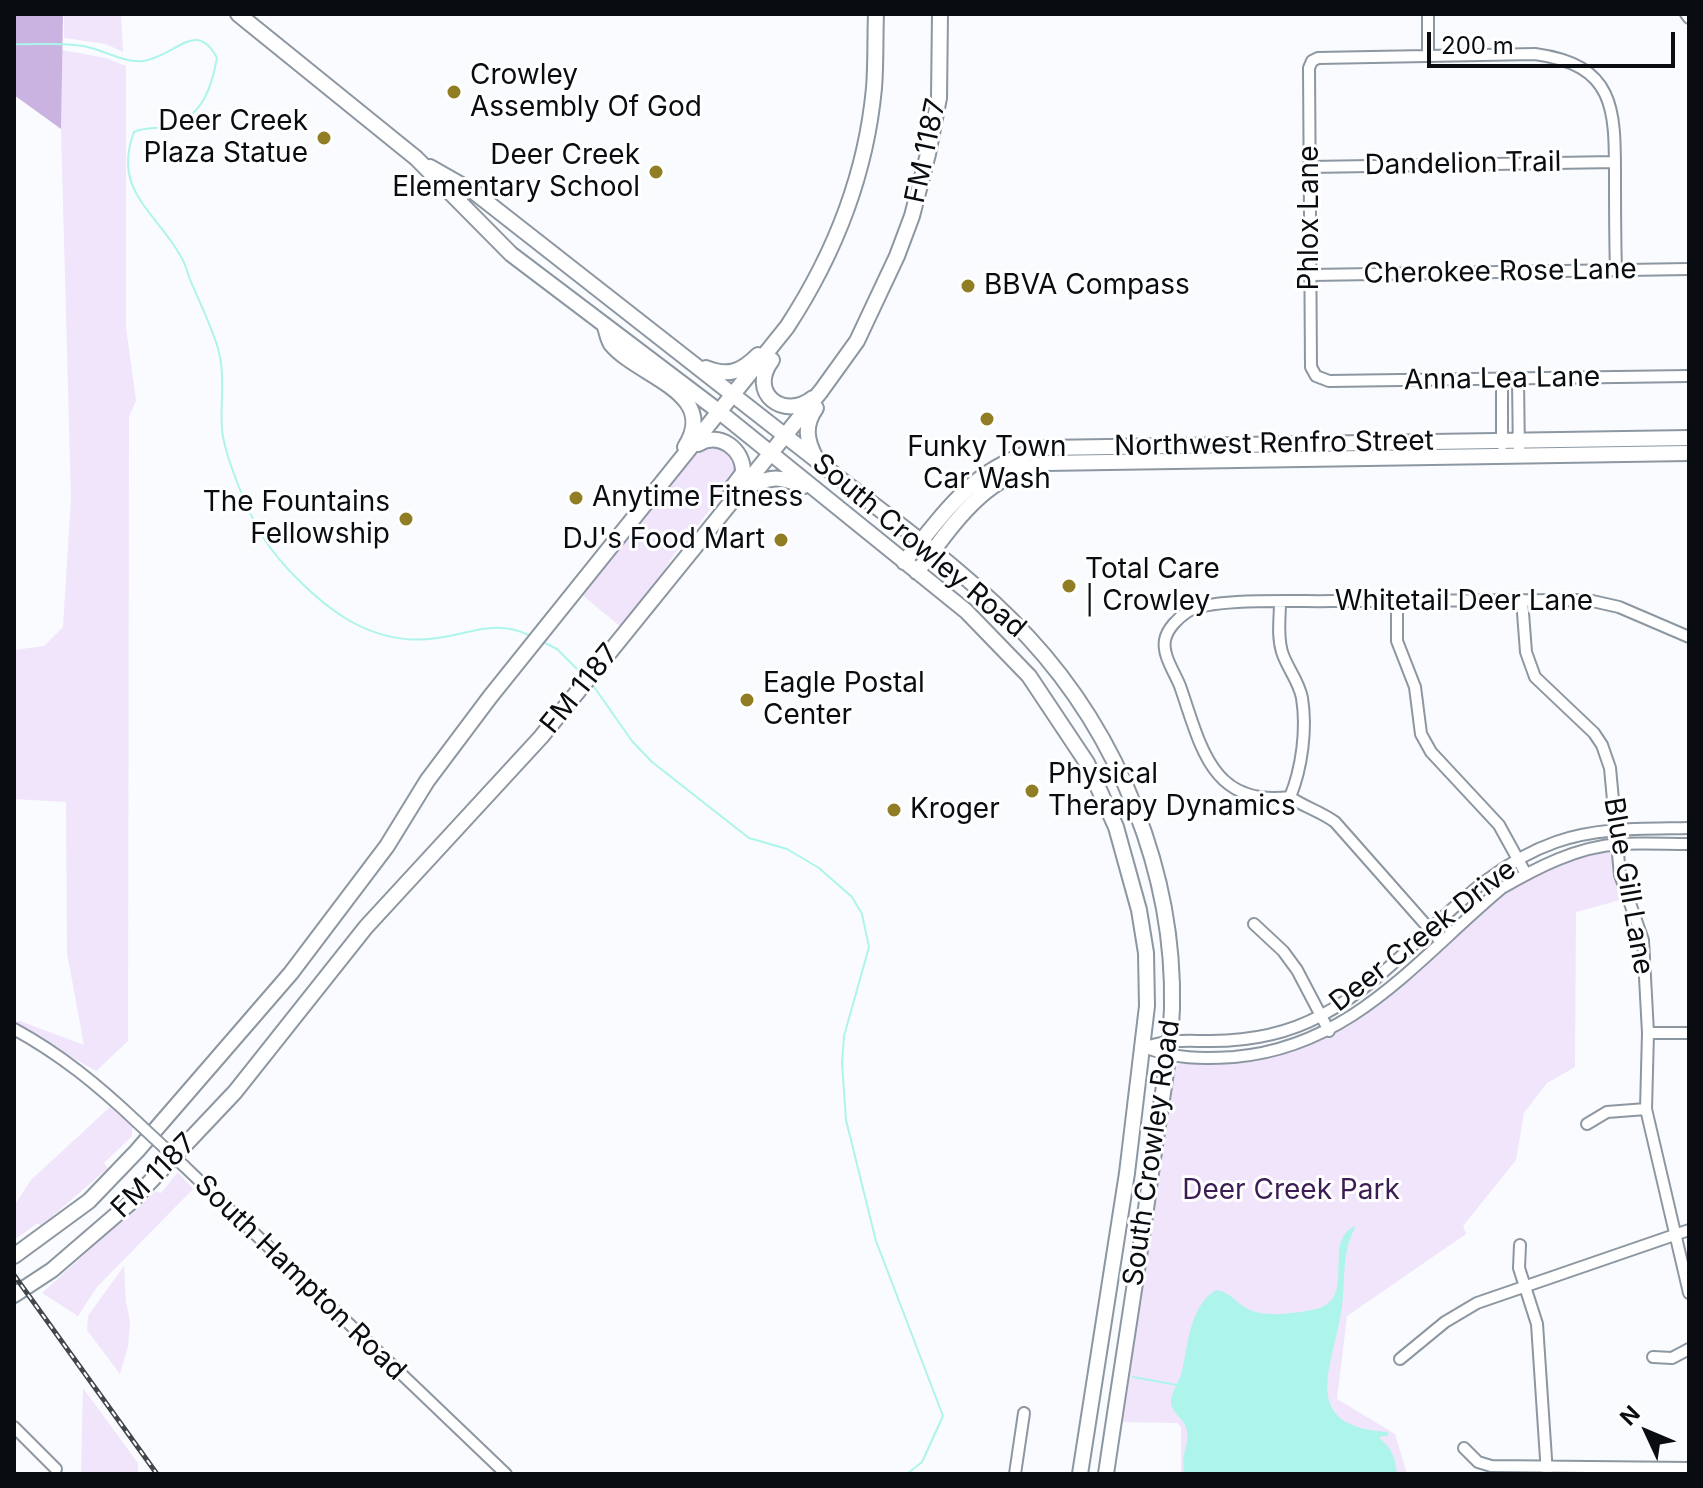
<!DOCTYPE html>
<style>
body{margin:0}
#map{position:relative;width:1703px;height:1488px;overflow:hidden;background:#f9fbfe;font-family:Inter,sans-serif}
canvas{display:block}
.frame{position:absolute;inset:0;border:16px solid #090d11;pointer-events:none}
.north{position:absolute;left:1607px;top:1392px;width:80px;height:80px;-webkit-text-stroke:6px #fff;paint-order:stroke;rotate:314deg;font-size:22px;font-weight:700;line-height:32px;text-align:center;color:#090d11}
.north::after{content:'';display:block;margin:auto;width:28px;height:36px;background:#090d11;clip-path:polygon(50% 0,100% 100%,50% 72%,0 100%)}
.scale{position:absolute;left:1427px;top:32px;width:248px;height:36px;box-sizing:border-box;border:4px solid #090d11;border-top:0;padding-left:10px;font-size:24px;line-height:28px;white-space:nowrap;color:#090d11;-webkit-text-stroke:6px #fff;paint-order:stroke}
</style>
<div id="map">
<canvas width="1703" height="1488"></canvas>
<div class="frame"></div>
<div class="north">N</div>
<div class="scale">200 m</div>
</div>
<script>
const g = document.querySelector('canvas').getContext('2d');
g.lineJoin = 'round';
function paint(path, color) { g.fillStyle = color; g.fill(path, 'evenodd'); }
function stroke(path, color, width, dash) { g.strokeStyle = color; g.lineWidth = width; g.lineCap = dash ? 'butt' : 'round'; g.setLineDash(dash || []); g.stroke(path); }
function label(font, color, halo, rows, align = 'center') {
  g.font = font + ' Inter,sans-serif'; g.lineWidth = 6; g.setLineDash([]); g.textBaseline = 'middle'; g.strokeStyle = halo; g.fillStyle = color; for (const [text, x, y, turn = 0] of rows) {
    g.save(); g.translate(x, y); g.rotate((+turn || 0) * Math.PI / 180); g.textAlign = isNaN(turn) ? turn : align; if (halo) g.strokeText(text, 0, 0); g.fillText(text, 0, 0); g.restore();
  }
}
paint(new Path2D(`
 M 64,14 L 121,14 L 123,52 L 106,44 L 64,38 Z
 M 62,50 L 106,58 L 126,66 L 126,328 L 136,401 L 129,416 L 128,1041 L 96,1071 L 14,1024 L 14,1021 L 20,1021 L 84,1045 L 67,953 L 66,802 L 14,799 L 14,650 L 44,646 L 63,627 L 71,499 L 61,128 Z
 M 714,443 L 733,455 L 738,467 L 731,484 L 675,553 L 655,585 L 621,627 L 581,594 L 684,465 L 702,446 Z
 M 1610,851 L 1613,853 L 1614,878 L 1620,900 L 1576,912 L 1575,1067 L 1547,1083 L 1524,1113 L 1516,1160 L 1463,1226 L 1466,1234 L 1347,1316 L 1337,1399 L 1395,1434 L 1407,1474 L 1181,1474 L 1181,1427 L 1177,1423 L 1120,1422 L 1173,1068 C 1185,1057 1211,1063 1227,1062 C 1265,1060 1304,1049 1338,1031 C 1408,993 1456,923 1523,880 C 1549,864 1581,858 1610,851 Z
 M 110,1107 L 132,1127 L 132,1136 L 104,1163 L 108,1168 L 41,1226 L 38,1223 L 14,1240 L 14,1206 L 31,1180 Z
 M 178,1172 L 193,1189 L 97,1287 L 78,1316 L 42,1293 L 154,1191 L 161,1193 Z
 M 124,1266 L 126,1302 L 130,1321 L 128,1346 L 120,1374 L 87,1330 L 88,1316 Z
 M 83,1388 L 138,1463 L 138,1474 L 81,1474 Z`), '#f0e5fb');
paint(new Path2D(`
 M 14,14 L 63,14 L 61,129 L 14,95 Z`), '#cab2e1');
paint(new Path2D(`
 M 1356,1226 C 1341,1252 1346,1277 1342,1305 C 1335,1364 1295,1426 1387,1432 L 1389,1435 L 1380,1437 L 1380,1439 C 1393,1449 1395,1458 1397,1474 L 1184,1474 C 1184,1469 1182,1460 1184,1455 C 1186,1445 1190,1436 1185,1425 C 1182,1418 1172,1412 1171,1404 C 1170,1396 1178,1383 1181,1375 C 1188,1347 1189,1306 1216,1290 C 1231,1292 1235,1303 1248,1309 C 1264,1318 1298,1313 1316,1309 C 1359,1299 1320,1239 1356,1226 Z`), '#adf4eb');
stroke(new Path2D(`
 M 14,44 C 36,45 61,42 83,46 C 103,49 122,63 143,61 C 175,57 196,18 217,58 C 212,86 203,115 173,125 C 160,130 147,126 134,132 C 112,190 155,211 180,255 C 184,261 187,270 189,277 C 198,300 216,334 220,357 C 225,380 220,406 222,429 C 224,455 249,515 263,537 C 281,566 320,604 350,621 C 377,636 406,643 437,638 C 473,633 496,619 531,636
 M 541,641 L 557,649 L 582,674
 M 592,684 L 632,741 L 652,762 L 749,838 L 787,849 L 819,868 L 852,897 L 862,914 L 869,947 L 844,1036 L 842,1063 L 846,1120 L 876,1241 L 943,1416 L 922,1462 L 907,1474
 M 1133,1377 L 1177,1385`), '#adf4eb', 2);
const minor = new Path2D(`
 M 1428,14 L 1428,56
 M 1686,14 L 1689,18
 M 1310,167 L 1615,162
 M 1616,270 C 1615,238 1615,207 1615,176 C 1615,108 1615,65 1535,54 L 1318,58 L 1312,61 L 1309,68 L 1311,367 L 1316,376 L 1329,381 L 1689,376
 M 1311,275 L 1689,269
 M 1518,378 L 1519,457
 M 1502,445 L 1502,379
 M 1522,600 L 1526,652 L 1535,677 L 1594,733 L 1602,745 L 1610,768 L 1620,875 L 1643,940 L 1648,1033 L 1646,1109 L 1689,1293
 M 1397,601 L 1397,641 L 1415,687 L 1421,734 L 1431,752 L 1499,825 L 1526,874
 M 1280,602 C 1280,618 1277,636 1282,652 C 1287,668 1299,681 1302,698 C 1307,729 1302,768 1290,797
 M 1254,924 L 1283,951 L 1297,970 L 1329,1031
 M 1441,942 L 1335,822 C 1320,811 1304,807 1290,797 C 1211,807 1201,746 1180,686 C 1175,673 1162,655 1165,640 C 1167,629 1178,618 1187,612 C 1210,597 1301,602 1332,601 C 1417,601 1502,600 1588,600 L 1619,607 L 1689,637
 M 14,1029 C 60,1054 98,1085 137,1122
 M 1648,1033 L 1689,1033
 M 1144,1047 C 1175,1059 1202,1059 1234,1057 C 1352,1047 1417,959 1502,888 C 1538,867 1577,847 1619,844 C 1642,843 1666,844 1689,844
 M 1145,1047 C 1172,1039 1184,1041 1211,1041 C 1249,1041 1289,1033 1322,1015 C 1409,969 1461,875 1556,842 C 1599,827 1645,829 1689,828
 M 1587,1124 L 1607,1112 L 1646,1109
 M 184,1166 L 506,1474
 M 1520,1245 L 1519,1268 L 1537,1324 L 1547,1474
 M 1653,1357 L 1672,1358 L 1689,1349
 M 1400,1359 L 1445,1322 L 1477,1303 L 1689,1230
 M 14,1427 L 56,1469
 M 1464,1448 L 1478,1462 L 1491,1466 L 1689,1468
 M 1015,1474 L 1024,1413`);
const major = new Path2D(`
 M 238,14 L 416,158 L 511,254 L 721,413 L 966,611 L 1029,676 L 1087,763 L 1116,827 L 1139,910 L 1146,953 L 1147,1006 L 1127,1173 L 1080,1474
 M 430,167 L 474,192 C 589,283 705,372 820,463 C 890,519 967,571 1028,637 C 1119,735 1175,873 1172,1008 C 1170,1060 1159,1114 1152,1166 C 1138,1269 1121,1371 1106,1474
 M 605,327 C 607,333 608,340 611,344 C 638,377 720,392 685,447
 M 772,360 C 747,393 784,421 813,398
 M 706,368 C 728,377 741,372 758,355
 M 698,444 C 719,431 744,449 743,473 L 731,489
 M 816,458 C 806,440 804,425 816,408
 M 748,486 C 775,476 777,476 804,486
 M 904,562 C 949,508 972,468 1044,448 L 1689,438
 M 917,572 C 954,524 982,477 1045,463 L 1689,453
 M 14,1256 L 89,1201 L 137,1151 L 291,973 L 387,846 L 427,781 L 490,697 L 787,327 C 834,255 866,174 874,88 C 876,63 875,38 876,14
 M 14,1295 L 52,1270 L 131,1202 L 235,1092 L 366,927 L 541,737 L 821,391 L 857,341 L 897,256 L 912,216 L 928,154 L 939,98 L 940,14`);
stroke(minor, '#8c97a2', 14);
stroke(major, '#8c97a2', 18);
stroke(minor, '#fff', 10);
stroke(major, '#fff', 14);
const rail = new Path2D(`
 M 14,1275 L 157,1474`);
stroke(rail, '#43474b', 5);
stroke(rail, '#fff', 2, [6]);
const minorBridge = new Path2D(`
 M 137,1122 L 184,1166`);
stroke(minorBridge, '#8c97a2', 14, []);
stroke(minorBridge, '#fff', 10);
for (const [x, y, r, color] of [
 [454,92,8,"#917d23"],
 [324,138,8,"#917d23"],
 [656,172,8,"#917d23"],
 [968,286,8,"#917d23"],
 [987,419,8,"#917d23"],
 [576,498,8,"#917d23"],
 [406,519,8,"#917d23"],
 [781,540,8,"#917d23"],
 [1069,586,8,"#917d23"],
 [747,700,8,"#917d23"],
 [1032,791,8,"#917d23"],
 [894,810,8,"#917d23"]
]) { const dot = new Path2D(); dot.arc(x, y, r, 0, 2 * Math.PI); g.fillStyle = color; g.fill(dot); stroke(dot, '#fff', 3); }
label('28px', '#090d11', '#fff', [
 ["Crowley",470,76],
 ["Assembly Of God",470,108],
 ["Deer Creek",308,122,"right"],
 ["Plaza Statue",308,154,"right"],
 ["Deer Creek",640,156,"right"],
 ["Elementary School",640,188,"right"],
 ["BBVA Compass",984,286],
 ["Funky Town",987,448,"center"],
 ["Car Wash",987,480,"center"],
 ["Anytime Fitness",592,498],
 ["The Fountains",390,503,"right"],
 ["Fellowship",390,535,"right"],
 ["DJ's Food Mart",765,540,"right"],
 ["Total Care",1085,570],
 ["| Crowley",1085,602],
 ["Eagle Postal",763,684],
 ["Center",763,716],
 ["Physical",1048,775],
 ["Therapy Dynamics",1048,807],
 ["Kroger",910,810]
], 'left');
label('28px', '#090d11', '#fff', [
 ["FM 1187",926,151,-78],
 ["Dandelion Trail",1463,164,-1],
 ["Phlox Lane",1310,218,-90],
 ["Cherokee Rose Lane",1500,272,-1],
 ["Anna Lea Lane",1502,379,-1],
 ["Northwest Renfro Street",1274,444,-1],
 ["South Crowley Road",919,546,40],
 ["Whitetail Deer Lane",1464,602],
 ["FM 1187",580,689,-51],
 ["Blue Gill Lane",1628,886,80],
 ["Deer Creek Drive",1423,936,-38],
 ["South Crowley Road",1152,1153,-82],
 ["FM 1187",154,1176,-45],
 ["South Hampton Road",300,1278,44]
]);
label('28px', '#3c1c54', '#fff', [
 ["Deer Creek Park",1291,1191]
]);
</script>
